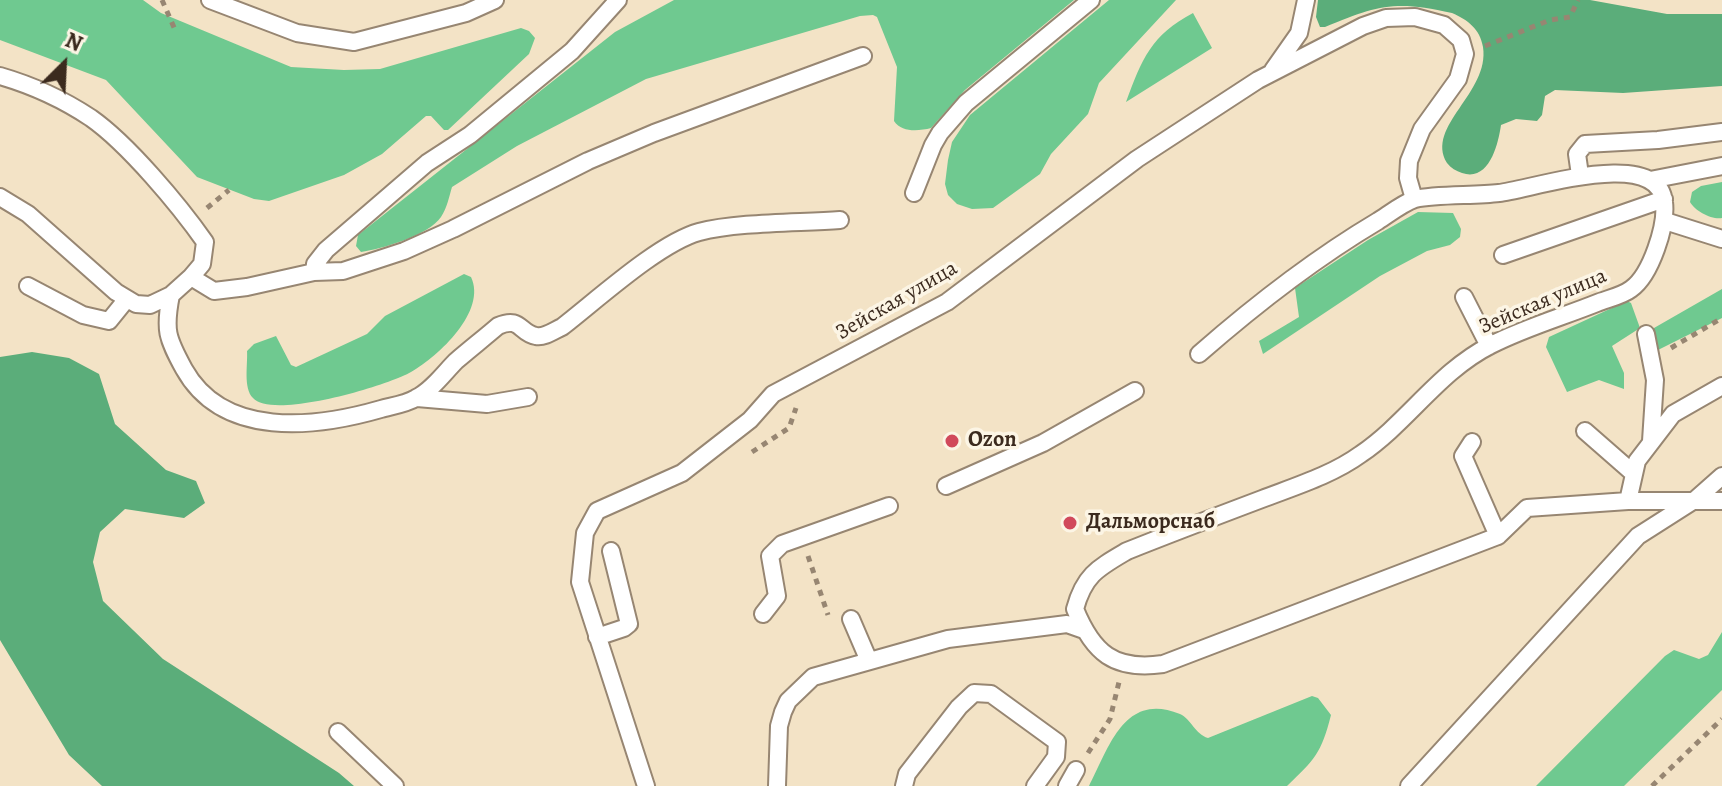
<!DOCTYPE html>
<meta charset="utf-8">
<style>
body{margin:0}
#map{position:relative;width:1722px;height:786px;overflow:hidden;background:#f3e3c6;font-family:Alegreya,serif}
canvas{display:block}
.north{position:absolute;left:24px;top:24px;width:80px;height:80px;-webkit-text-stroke:6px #fcf5e5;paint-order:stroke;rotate:24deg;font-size:22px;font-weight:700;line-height:32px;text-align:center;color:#3b2a1e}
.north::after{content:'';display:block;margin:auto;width:28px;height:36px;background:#3b2a1e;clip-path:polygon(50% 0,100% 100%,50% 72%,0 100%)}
</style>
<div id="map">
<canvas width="1722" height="786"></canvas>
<div class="north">N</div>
</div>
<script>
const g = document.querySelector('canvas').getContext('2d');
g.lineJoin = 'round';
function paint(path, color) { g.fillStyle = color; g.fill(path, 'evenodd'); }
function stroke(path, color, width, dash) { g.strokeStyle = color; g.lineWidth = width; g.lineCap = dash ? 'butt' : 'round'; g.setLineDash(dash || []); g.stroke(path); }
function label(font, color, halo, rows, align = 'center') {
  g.font = font + ' Alegreya,serif'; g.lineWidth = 7; g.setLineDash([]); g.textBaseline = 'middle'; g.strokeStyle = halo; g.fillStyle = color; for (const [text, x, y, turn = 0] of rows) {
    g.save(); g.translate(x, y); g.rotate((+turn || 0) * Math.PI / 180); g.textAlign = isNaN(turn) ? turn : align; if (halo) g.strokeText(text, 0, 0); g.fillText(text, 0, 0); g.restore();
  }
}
paint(new Path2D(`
 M 0,0 L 143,0 L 161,13 L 291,67 L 344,70 L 380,69 L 521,28 L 529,31 L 535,38 L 529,54 L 448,130 L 444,130 L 431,116 L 426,116 L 382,154 L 344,175 L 269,201 L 254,199 L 197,177 L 106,80 L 0,40 Z
 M 674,0 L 1074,0 L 965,90 L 931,128 C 919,131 902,133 894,121 L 897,67 L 877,17 L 873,15 L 860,16 L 646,79 L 517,146 L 452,187 C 449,197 447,208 441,217 C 429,235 382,249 361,252 L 356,246 L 358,235 L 615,32 Z
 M 1109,0 L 1176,0 L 1099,83 L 1088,114 L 1051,154 L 1040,174 L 993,208 L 972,209 L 957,204 L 948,195 L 945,184 L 948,160 L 952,142 L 970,115 Z
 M 1193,13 L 1212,48 L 1126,102 C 1142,59 1151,35 1193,13 Z
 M 1722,182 L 1722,218 C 1712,220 1695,211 1690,202 L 1692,192 L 1701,186 Z
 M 1418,212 L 1453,213 L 1461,229 L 1460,237 L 1450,245 L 1427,251 L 1380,276 L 1263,354 L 1259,341 L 1299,317 L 1295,288 L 1368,240 Z
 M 464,274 L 471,277 C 487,311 439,356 411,372 C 387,386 272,420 253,398 C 243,388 248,364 247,351 L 254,344 L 276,336 L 291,365 L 296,367 L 367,334 L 385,316 Z
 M 1722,289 L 1722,318 L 1658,350 L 1653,348 L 1649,335 L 1654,328 Z
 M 1627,301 L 1631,303 L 1640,328 L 1612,346 L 1624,373 L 1624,389 L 1599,380 L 1567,392 L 1546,347 L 1549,337 Z
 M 1722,632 L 1722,690 L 1624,786 L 1536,786 L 1665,656 L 1674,650 L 1699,659 L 1708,655 Z
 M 1312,696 L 1318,698 L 1331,715 C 1321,754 1315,759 1287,786 L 1089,786 C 1109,748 1124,691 1180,714 C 1191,719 1195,734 1208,738 Z`), '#6fc990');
paint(new Path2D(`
 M 1318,0 L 1590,0 L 1667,14 L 1722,14 L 1722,86 L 1623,93 L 1555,90 L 1545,96 L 1542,115 L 1537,121 L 1516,119 L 1501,125 C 1498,145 1489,182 1462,173 C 1456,171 1451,168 1447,163 C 1425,126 1490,93 1483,47 C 1480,29 1468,20 1452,13 C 1396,0 1377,5 1325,27 L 1320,27 L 1316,17 Z
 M 32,352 L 69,358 L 99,374 L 115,424 L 166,470 L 196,481 L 205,503 L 184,518 L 125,509 L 100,532 L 93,562 L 103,601 L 163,659 L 339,773 L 354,786 L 102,786 L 69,755 L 0,640 L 0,357 Z`), '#5bad7a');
const lane = new Path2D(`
 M 210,0 L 297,33 L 354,42 L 466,13 L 495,0
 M 1273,70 L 1299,33 L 1306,0
 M 0,76 C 31,85 64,100 91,118 C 128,144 179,205 205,242 L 202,264 L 191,277 L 171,295 L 150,305 L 136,304 L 116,292 L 28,214 L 0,197
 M 1580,175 L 1577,154 L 1585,144 L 1658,140 L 1722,132
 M 1650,180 L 1722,166
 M 914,193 L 933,145 L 940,133 L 966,103 L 1091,0
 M 1665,221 L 1722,239
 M 1503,255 L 1664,199
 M 314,272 L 315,264 L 326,250 L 427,163 L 470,135 L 572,51 L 618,0
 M 191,277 L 214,291 L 247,287 L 314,272 L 343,271 L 404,251 L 453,229 L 588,161 L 654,133 L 863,56
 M 28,286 L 83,315 L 109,321 L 126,300
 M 171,295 C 164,330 167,338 184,369 C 223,439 315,428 381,409 C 392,406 406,404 416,398 C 432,390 444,373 456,361 C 470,349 484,338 498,326 C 521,316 519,333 536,336 C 544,338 555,330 562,327 C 597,300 659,243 699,232 C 737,222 798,223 840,220
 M 1464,297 L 1489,346
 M 1646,334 L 1655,380 L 1651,441
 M 1199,354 C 1255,305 1314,259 1378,221 C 1389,214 1403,203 1415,199 C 1436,194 1475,196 1499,193 C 1533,189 1658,146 1664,202 C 1667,225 1651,275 1631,289 C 1622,296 1607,299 1597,303 C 1562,317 1524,328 1491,345 C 1439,371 1408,422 1361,454 C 1332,475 1296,486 1262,499 C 1217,516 1172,533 1127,551 C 1098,568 1084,575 1075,609 C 1093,653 1114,671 1163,664 L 1498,536 L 1527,508 L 1628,501 L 1722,501
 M 417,398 L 487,404 L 528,397
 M 1585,431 L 1633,473
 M 1472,442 L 1463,456 L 1498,536
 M 946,486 L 1043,443 L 1135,391
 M 1628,501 L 1637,461 L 1673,414 L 1722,386
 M 763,614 L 777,596 L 770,556 L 782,544 L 889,506
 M 851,619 L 869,661
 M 597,637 L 624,628 L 629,624 L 611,551
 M 338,732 L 395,786
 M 646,786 L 580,582 L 585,533 L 597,511 L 682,473 L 750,420 L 773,394 L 947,302 L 1137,159 L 1258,80 L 1363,26 L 1386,18 L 1415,17 L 1444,25 L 1461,40 L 1465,54 L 1458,79 L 1422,129 L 1409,161 L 1408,178 L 1414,199
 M 777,786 L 779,726 L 783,712 L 788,701 L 813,677 L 948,639 L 1067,624 L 1084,630
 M 904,786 L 907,774 L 959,707 L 974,693 L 991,694 L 1057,742 L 1056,757 L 1035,786
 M 1067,786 L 1076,770
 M 1409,786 L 1638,536 L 1696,499 L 1722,476`);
stroke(lane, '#978672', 20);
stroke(new Path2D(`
 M 162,0 L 176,32
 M 1485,46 L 1550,20 L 1570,17 L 1578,0
 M 207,208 L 229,190
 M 1671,348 L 1722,318
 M 752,452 L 789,428 L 796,408
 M 808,556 L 828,615
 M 1088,753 L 1110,719 L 1119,682
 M 1652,786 L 1722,719`), '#978672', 5, [6, 6]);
stroke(lane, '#fff', 16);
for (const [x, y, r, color] of [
 [952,441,8,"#d1495b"],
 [1070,523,8,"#d1495b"]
]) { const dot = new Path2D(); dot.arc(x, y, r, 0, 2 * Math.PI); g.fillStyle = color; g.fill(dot); stroke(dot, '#fcf5e5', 3); }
label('22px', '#3b2a1e', '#fcf5e5', [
 ["Зейская улица",897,301,-30],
 ["Зейская улица",1543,302,-23]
]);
label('bold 22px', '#3b2a1e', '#fcf5e5', [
 ["Ozon",968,441],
 ["Дальморснаб",1086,523]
], 'left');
</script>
